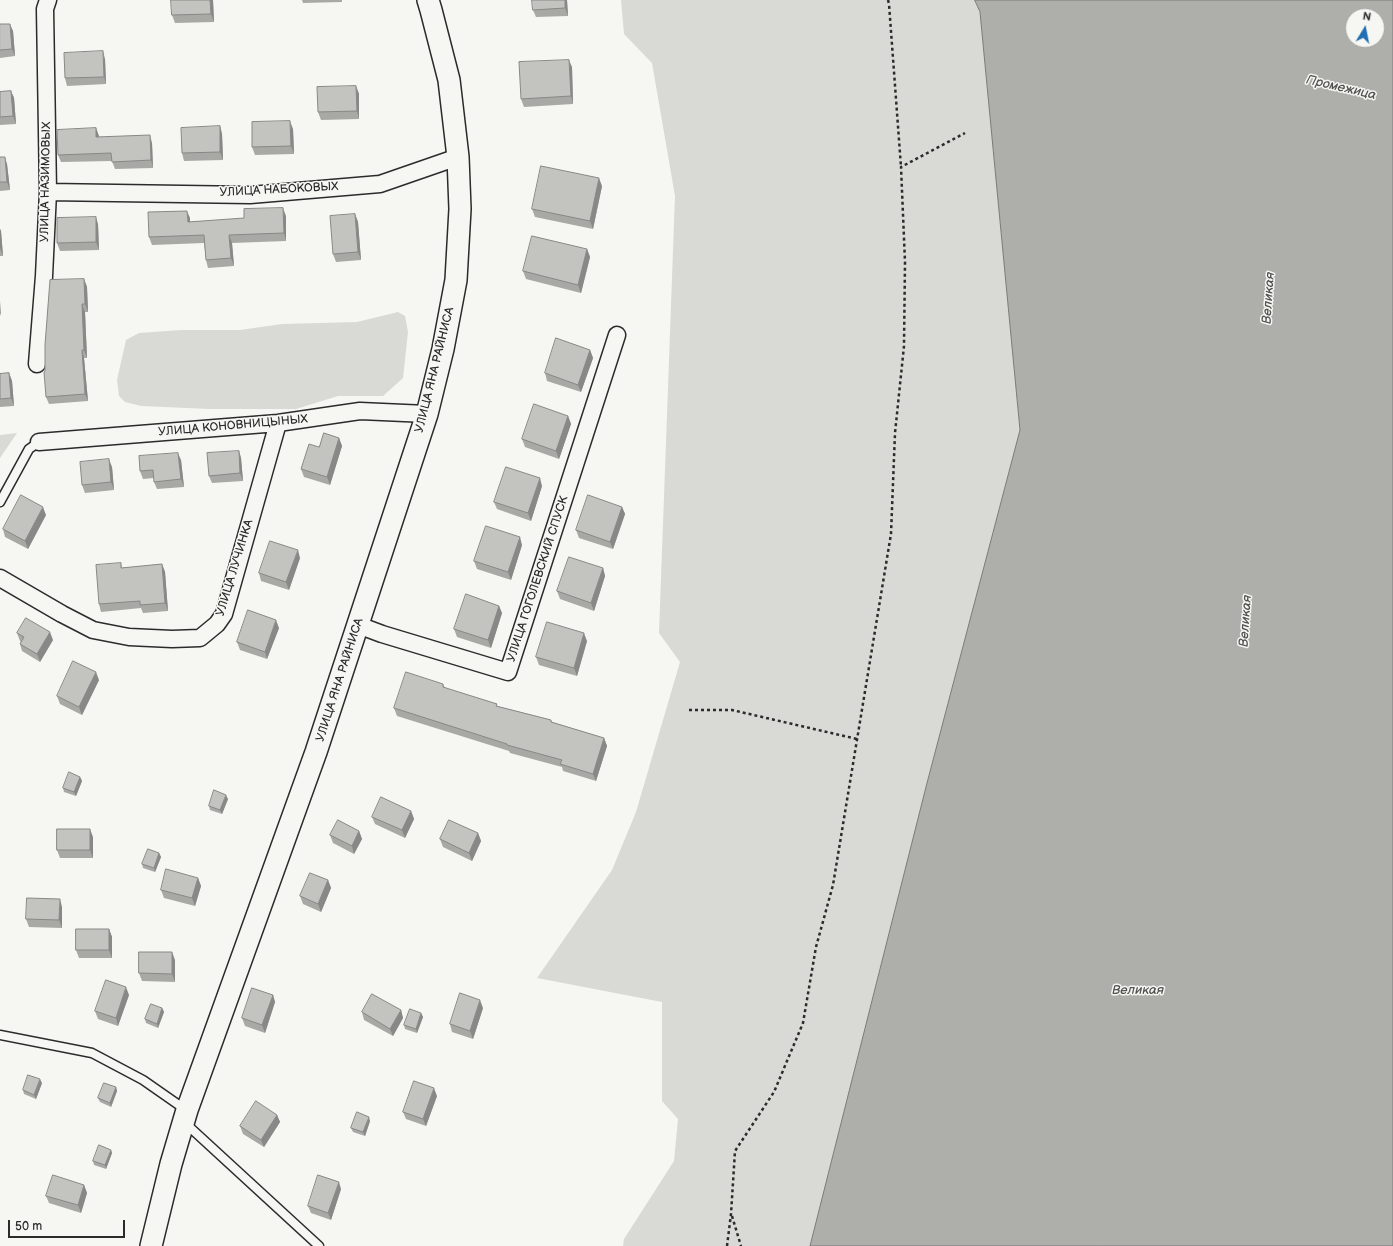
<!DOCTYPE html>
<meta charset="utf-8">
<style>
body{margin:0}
#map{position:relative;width:1393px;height:1246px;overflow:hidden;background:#f6f6f2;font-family:"Balsamiq Sans",sans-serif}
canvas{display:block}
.north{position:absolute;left:1345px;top:8px;width:40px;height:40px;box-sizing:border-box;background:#f6f6f2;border:1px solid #a5a5a2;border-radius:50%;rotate:10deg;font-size:11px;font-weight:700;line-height:16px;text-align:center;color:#2b2b2b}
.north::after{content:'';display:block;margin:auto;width:14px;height:18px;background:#1f6fb2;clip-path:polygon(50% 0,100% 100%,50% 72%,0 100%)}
.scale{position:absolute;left:8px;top:1220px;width:117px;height:18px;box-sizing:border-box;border:2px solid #2b2b2b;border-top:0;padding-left:5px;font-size:12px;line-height:14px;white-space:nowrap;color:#2b2b2b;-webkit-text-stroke:3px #f6f6f2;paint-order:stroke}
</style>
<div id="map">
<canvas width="1393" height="1246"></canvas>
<div class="north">N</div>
<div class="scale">50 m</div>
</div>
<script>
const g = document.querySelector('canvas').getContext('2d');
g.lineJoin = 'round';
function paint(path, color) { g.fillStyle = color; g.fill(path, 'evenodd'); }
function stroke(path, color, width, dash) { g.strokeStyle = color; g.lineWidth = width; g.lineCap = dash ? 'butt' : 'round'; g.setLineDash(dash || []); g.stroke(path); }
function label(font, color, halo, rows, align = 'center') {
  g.font = font + ' "Balsamiq Sans",sans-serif'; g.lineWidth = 3; g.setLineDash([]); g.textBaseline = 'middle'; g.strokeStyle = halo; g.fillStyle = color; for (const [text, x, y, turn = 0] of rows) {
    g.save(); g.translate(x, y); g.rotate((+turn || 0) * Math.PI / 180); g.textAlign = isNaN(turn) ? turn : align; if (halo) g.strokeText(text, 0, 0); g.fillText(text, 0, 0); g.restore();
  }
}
paint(new Path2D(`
 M 621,0 L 975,0 L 980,12 L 1020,430 L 927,783 L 810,1246 L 623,1246 L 624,1239 L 674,1161 L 678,1119 L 662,1101 L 662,1002 L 537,978 L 612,870 L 636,812 L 680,662 L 659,633 L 675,196 L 652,63 L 624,34 Z
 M 398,312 L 405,316 L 408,332 L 403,378 L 383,396 L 338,396 L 296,409 L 210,409 L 141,406 L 125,402 L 119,396 L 117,380 L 126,340 L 139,333 L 181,330 L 240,330 L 282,324 L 357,322 Z
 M 17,433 L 0,458 L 0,435 Z`), '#d9d9d5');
const water = new Path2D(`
 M 975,0 L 1393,0 L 1393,1246 L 810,1246 L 927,783 L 1020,430 L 980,12 ZM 1353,16 L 1377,16 L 1377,40 L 1353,40 Z`);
paint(water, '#aeaeab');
stroke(water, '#7a7a78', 1);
const service = new Path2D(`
 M 0,502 L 29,449 L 39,442
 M 0,1035 L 92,1053 L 143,1080 L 186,1110
 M 184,1122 L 319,1246`);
const minor = new Path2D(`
 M 48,192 L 250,195 L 380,184 L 458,157
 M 37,364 L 44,276 L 48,192 L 45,9 L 48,0
 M 39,442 L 278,423 L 360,411 L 427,414
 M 0,578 L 62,614 L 93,630 L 129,637 L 172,639 L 200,638 L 217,624 L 224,614 L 278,423
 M 358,625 L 382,634 L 508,672 L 617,335`);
const tertiary = new Path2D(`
 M 151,1246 L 171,1164 L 187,1110 L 316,752 L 427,414 L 443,349 L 456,280 L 460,209 L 458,157 L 449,80 L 431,10 L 428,0`);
stroke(service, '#2b2b2b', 11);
stroke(minor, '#2b2b2b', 19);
stroke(tertiary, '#2b2b2b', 24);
stroke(new Path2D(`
 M 888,0 L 889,4 L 901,167
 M 689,710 L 732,710 L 857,739
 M 732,1216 L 741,1246
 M 727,1246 L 731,1214 L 735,1151 L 774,1092 L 803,1023 L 816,947 L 833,885 L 891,534 L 895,433 L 904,346 L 905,262 L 901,167 L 965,133`), '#2b2b2b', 2.5, [3, 3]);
stroke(service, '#f6f6f2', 8);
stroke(minor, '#f6f6f2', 16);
stroke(tertiary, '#f6f6f2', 21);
paint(new Path2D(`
 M 213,0 L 214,22 L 175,23 L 172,15 Z
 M 302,0 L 342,0 L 342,2 L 303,3 Z
 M 567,0 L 568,16 L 536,17 L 533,10 Z
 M 0,24 L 13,31 L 15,56 L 0,58 Z
 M 105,59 L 106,84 L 67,86 L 65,78 Z
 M 572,67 L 573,104 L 524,107 L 521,99 Z
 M 356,86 L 359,94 L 359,119 L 321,120 L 318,112 Z
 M 11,91 L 14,98 L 16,124 L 0,125 L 0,92 Z
 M 220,126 L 222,134 L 223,160 L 184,161 L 182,153 Z
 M 96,128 L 99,137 L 152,143 L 153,168 L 115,169 L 112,161 L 61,162 L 58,155 Z
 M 293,129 L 294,154 L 255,155 L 252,147 Z
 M 0,157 L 7,164 L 10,190 L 0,191 Z
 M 602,186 L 593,229 L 535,217 L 532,209 Z
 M 355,214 L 358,222 L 361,260 L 336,262 L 333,254 Z
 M 286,216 L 286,241 L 232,243 L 234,266 L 208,268 L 206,260 L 204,243 L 152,245 L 149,237 L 190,218 L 190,222 Z
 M 98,224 L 99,250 L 60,251 L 57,243 Z
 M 0,229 L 1,231 L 3,256 L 0,256 Z
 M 587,249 L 590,257 L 581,293 L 526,279 L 523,271 Z
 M 84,279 L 87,287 L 88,312 L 85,312 L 87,358 L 84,358 L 88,401 L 49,404 L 46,397 L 45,371 Z
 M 590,350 L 593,358 L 581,392 L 547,381 L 545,373 Z
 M 9,373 L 12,381 L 14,406 L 0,407 L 0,374 Z
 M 568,416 L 571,424 L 559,459 L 525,447 L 522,439 Z
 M 339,438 L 342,446 L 330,485 L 304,477 L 301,469 L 319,447 Z
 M 239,451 L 241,458 L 243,481 L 212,483 L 209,476 Z
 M 181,460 L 184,487 L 157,489 L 154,482 L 154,478 L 143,479 L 140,471 Z
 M 112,467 L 114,490 L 85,493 L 82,485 Z
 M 542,486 L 531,521 L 497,509 L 494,502 Z
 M 622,507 L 625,514 L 613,549 L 579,538 L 576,530 Z
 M 46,515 L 28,549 L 5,537 L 3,529 Z
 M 522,545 L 511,580 L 477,569 L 474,561 Z
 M 300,558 L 289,590 L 261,581 L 259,573 Z
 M 121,563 L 122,568 L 162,564 L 165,572 L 168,611 L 143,613 L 141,608 L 101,612 L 99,604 Z
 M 603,568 L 605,576 L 594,611 L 560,599 L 557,591 Z
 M 499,606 L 502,613 L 491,648 L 457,637 L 454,629 Z
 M 279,628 L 267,659 L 240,650 L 237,642 Z
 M 17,633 L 53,640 L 40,662 L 22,651 L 20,644 L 21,642 L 20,641 Z
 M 587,641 L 577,676 L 539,665 L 536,657 Z
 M 99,680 L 82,715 L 60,704 L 57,696 Z
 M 443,684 L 445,688 L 497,704 L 497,706 L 551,720 L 552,722 L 604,738 L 607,746 L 596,781 L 563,771 L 562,767 L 510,753 L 509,751 L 397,716 L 394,708 Z
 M 80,777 L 82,781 L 76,796 L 64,792 L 63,788 Z
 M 228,799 L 222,814 L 210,810 L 209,806 Z
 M 411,811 L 414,819 L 405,838 L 375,824 L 372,817 Z
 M 359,831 L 362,839 L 354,854 L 333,843 L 330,835 Z
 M 478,833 L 481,841 L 472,861 L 443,847 L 440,839 Z
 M 93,837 L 93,858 L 60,858 L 57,850 Z
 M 159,853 L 161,857 L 155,872 L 143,868 L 142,864 Z
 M 198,878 L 201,886 L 195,906 L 164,898 L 161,890 Z
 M 328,880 L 331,888 L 321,912 L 303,904 L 300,896 Z
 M 62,907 L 62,928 L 29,927 L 26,919 Z
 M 109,929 L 112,937 L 112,958 L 79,958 L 76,950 Z
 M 175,960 L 175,982 L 142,981 L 139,973 Z
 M 129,995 L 118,1026 L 98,1019 L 95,1011 Z
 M 273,995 L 275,1002 L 265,1033 L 245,1026 L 242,1018 Z
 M 162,1008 L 164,1012 L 158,1028 L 146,1023 L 145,1019 Z
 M 483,1008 L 473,1039 L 452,1032 L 450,1024 Z
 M 401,1010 L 403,1018 L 393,1036 L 364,1020 L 362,1012 Z
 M 421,1013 L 423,1017 L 417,1033 L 405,1029 L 404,1025 Z
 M 42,1083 L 36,1099 L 24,1094 L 23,1090 Z
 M 116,1087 L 117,1091 L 111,1107 L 100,1102 L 98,1098 Z
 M 437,1096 L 426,1126 L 406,1119 L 403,1112 Z
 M 277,1115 L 280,1122 L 264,1147 L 243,1134 L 240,1126 Z
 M 370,1121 L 365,1136 L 353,1132 L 351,1128 Z
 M 111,1150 L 112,1153 L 106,1169 L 94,1165 L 93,1161 Z
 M 84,1185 L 87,1193 L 81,1213 L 49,1203 L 46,1196 Z
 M 341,1189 L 331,1220 L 311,1213 L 308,1206 Z`), '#a8a8a5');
paint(new Path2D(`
 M 210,0 L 213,0 L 214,22 L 211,14 Z
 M 565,0 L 567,0 L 568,16 L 565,8 Z
 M 10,24 L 13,31 L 15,56 L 12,49 Z
 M 103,51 L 105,59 L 106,84 L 104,77 Z
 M 569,60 L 572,67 L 573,104 L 571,96 Z
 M 356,86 L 359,94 L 359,119 L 357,111 Z
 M 11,91 L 14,98 L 16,124 L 13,116 Z
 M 290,121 L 293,129 L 294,154 L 291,146 Z
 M 220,126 L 222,134 L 223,160 L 220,152 Z
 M 96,128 L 99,136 L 99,145 L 96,137 Z
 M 150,135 L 152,143 L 153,168 L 151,160 Z
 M 5,157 L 7,164 L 10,190 L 7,182 Z
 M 599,178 L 602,186 L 593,229 L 590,221 Z
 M 283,208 L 286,216 L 286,241 L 284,233 Z
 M 187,211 L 190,218 L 190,230 L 188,222 Z
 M 355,214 L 358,222 L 361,260 L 358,252 Z
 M 96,217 L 98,224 L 99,250 L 96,242 Z
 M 0,229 L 1,231 L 3,256 L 0,248 Z
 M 229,235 L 232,243 L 234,266 L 231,258 Z
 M 587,249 L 590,257 L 581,293 L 578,285 Z
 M 84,279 L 87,287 L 88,312 L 85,304 Z
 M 0,301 L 1,316 L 0,313 Z
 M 82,304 L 85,312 L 87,358 L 84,350 Z
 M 82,350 L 84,358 L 88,401 L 85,394 Z
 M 590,350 L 593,358 L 581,392 L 578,385 Z
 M 9,373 L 12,381 L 14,406 L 11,398 Z
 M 568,416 L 571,424 L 559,459 L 556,451 Z
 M 339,438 L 342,446 L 330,485 L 327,477 Z
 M 239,451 L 241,458 L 243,481 L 240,473 Z
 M 178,453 L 181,460 L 184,487 L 181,479 Z
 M 109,459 L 112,467 L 114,490 L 111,482 Z
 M 540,478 L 542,486 L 531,521 L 528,513 Z
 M 43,507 L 46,515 L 28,549 L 25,541 Z
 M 622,507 L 625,514 L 613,549 L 610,542 Z
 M 520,537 L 522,545 L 511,580 L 508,572 Z
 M 298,550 L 300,558 L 289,590 L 286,582 Z
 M 162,564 L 165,572 L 168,611 L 165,603 Z
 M 603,568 L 605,576 L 594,611 L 591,603 Z
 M 499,606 L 502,613 L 491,648 L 488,640 Z
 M 276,620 L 279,628 L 267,659 L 265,652 Z
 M 50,632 L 53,640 L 40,662 L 37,654 Z
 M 584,633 L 587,641 L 577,676 L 574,668 Z
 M 96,672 L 99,680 L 82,715 L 79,707 Z
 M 604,738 L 607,746 L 596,781 L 593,774 Z
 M 80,777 L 82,781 L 76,796 L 74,792 Z
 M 226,795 L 228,799 L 222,814 L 220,810 Z
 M 411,811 L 414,819 L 405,838 L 402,830 Z
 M 90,829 L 93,837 L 93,858 L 90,850 Z
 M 359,831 L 362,839 L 354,854 L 352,846 Z
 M 478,833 L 481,841 L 472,861 L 469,853 Z
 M 159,853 L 161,857 L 155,872 L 154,868 Z
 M 198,878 L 201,886 L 195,906 L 192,898 Z
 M 328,880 L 331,888 L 321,912 L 318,904 Z
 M 60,899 L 62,907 L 62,928 L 59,920 Z
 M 109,929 L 112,937 L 112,958 L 109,950 Z
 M 172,952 L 175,960 L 175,982 L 172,974 Z
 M 126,987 L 129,995 L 118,1026 L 116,1018 Z
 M 273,995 L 275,1002 L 265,1033 L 262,1025 Z
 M 480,1000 L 483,1008 L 473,1039 L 470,1031 Z
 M 162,1008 L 164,1012 L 158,1028 L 157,1024 Z
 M 401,1010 L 403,1018 L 393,1036 L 390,1029 Z
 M 421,1013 L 423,1017 L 417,1033 L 416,1029 Z
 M 40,1079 L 42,1083 L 36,1099 L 34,1095 Z
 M 116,1087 L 117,1091 L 111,1107 L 110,1103 Z
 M 434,1088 L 437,1096 L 426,1126 L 423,1119 Z
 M 277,1115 L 280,1122 L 264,1147 L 261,1140 Z
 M 369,1117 L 370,1121 L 365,1136 L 363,1132 Z
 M 111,1150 L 112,1153 L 106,1169 L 105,1165 Z
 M 339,1182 L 341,1189 L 331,1220 L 328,1213 Z
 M 84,1185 L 87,1193 L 81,1213 L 78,1205 Z`), '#888886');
const building = new Path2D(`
 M 171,0 L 210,0 L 211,14 L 172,15 Z
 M 532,0 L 565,0 L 565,8 L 533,10 Z
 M 0,24 L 10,24 L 12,49 L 0,50 Z
 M 103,51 L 104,77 L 65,78 L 64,53 Z
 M 569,60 L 571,96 L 521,99 L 519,62 Z
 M 356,86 L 357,111 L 318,112 L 317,87 Z
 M 11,91 L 13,116 L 0,117 L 0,92 Z
 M 290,121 L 291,146 L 252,147 L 252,122 Z
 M 220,126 L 220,152 L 182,153 L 181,128 Z
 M 96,128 L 96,137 L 150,135 L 151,160 L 112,162 L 111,153 L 58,155 L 57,130 Z
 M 0,157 L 5,157 L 7,182 L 0,182 Z
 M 541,166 L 599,178 L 590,221 L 532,209 Z
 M 283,208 L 284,233 L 229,235 L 231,258 L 206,260 L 204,235 L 149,237 L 148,212 L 187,211 L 188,222 L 244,218 L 244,209 Z
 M 355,214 L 358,252 L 333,254 L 330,216 Z
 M 96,217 L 96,242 L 57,243 L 57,218 Z
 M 532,236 L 587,249 L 578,285 L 523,271 Z
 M 84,279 L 85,304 L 82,304 L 84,350 L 82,350 L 85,394 L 46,397 L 44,372 L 45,371 L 45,345 L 50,280 Z
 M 556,338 L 590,350 L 578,385 L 545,373 Z
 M 9,373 L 11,398 L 0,399 L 0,374 Z
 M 534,404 L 568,416 L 556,451 L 522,439 Z
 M 324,433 L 339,438 L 327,477 L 301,469 L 309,444 L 319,447 Z
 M 239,451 L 240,473 L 209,476 L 207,453 Z
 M 178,453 L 181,479 L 154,482 L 153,470 L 140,471 L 139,456 Z
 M 109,459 L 111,482 L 82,485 L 80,462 Z
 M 506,467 L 540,478 L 528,513 L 494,502 Z
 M 21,495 L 43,507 L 25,541 L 3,529 Z
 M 588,495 L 622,507 L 610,542 L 576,530 Z
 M 486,526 L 520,537 L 508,572 L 474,561 Z
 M 270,541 L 298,550 L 286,582 L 259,573 Z
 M 569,557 L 603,568 L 591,603 L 557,591 Z
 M 121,563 L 121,568 L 162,564 L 165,603 L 140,605 L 140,601 L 99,604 L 96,565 Z
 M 466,594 L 499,606 L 488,640 L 454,629 Z
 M 248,610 L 276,620 L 265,652 L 237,642 Z
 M 26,618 L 50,632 L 37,654 L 20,644 L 24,637 L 17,633 Z
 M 547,622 L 584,633 L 574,668 L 536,657 Z
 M 73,661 L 96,672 L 79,707 L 57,696 Z
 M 406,672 L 443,684 L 443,687 L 497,704 L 496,706 L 551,720 L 551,722 L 604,738 L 593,774 L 560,764 L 562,760 L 507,745 L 507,744 L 394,708 Z
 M 69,772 L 80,777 L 74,792 L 63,788 Z
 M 214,790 L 226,795 L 220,810 L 209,806 Z
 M 381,797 L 411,811 L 402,830 L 372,817 Z
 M 338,820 L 359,831 L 352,846 L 330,835 Z
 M 449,820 L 478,833 L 469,853 L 440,839 Z
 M 57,829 L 90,829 L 90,850 L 57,850 Z
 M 148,849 L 159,853 L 154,868 L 142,864 Z
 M 166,869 L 198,878 L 192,898 L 161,890 Z
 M 310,873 L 328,880 L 318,904 L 300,896 Z
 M 27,898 L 60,899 L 59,920 L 26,919 Z
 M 76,929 L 109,929 L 109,950 L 76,950 Z
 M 139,952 L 172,952 L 172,974 L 139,973 Z
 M 106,980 L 126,987 L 116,1018 L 95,1011 Z
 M 252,988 L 273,995 L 262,1025 L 242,1018 Z
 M 460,993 L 480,1000 L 470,1031 L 450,1024 Z
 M 372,994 L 401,1010 L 390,1029 L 362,1012 Z
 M 151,1004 L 162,1008 L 157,1024 L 145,1019 Z
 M 410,1009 L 421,1013 L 416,1029 L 404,1025 Z
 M 28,1075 L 40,1079 L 34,1095 L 23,1090 Z
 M 414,1081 L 434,1088 L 423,1119 L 403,1112 Z
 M 104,1083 L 116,1087 L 110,1103 L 98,1098 Z
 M 256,1101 L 277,1115 L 261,1140 L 240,1126 Z
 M 357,1112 L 369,1117 L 363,1132 L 351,1128 Z
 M 99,1145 L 111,1150 L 105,1165 L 93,1161 Z
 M 53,1175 L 84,1185 L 78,1205 L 46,1196 Z
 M 318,1175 L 339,1182 L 328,1213 L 308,1206 Z`);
paint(building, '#c3c3c0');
stroke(building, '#888886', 1);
label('12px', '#2b2b2b', '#f6f6f2', [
 ["УЛИЦА НАЗИМОВЫХ",46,182,-89],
 ["УЛИЦА НАБОКОВЫХ",279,190,-3],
 ["УЛИЦА ЯНА РАЙНИСА",435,370,-76],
 ["УЛИЦА КОНОВНИЦЫНЫХ",233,426,-5],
 ["УЛИЦА ЛУЧИНКА",235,568,-73],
 ["УЛИЦА ГОГОЛЕВСКИЙ СПУСК",538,579,-72],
 ["УЛИЦА ЯНА РАЙНИСА",340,680,-72]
]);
label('italic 13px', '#525251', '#f6f6f2', [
 ["Промежица",1341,88,13],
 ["Великая",1269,298,-86],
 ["Великая",1246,621,-86],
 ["Великая",1138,991]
]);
</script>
